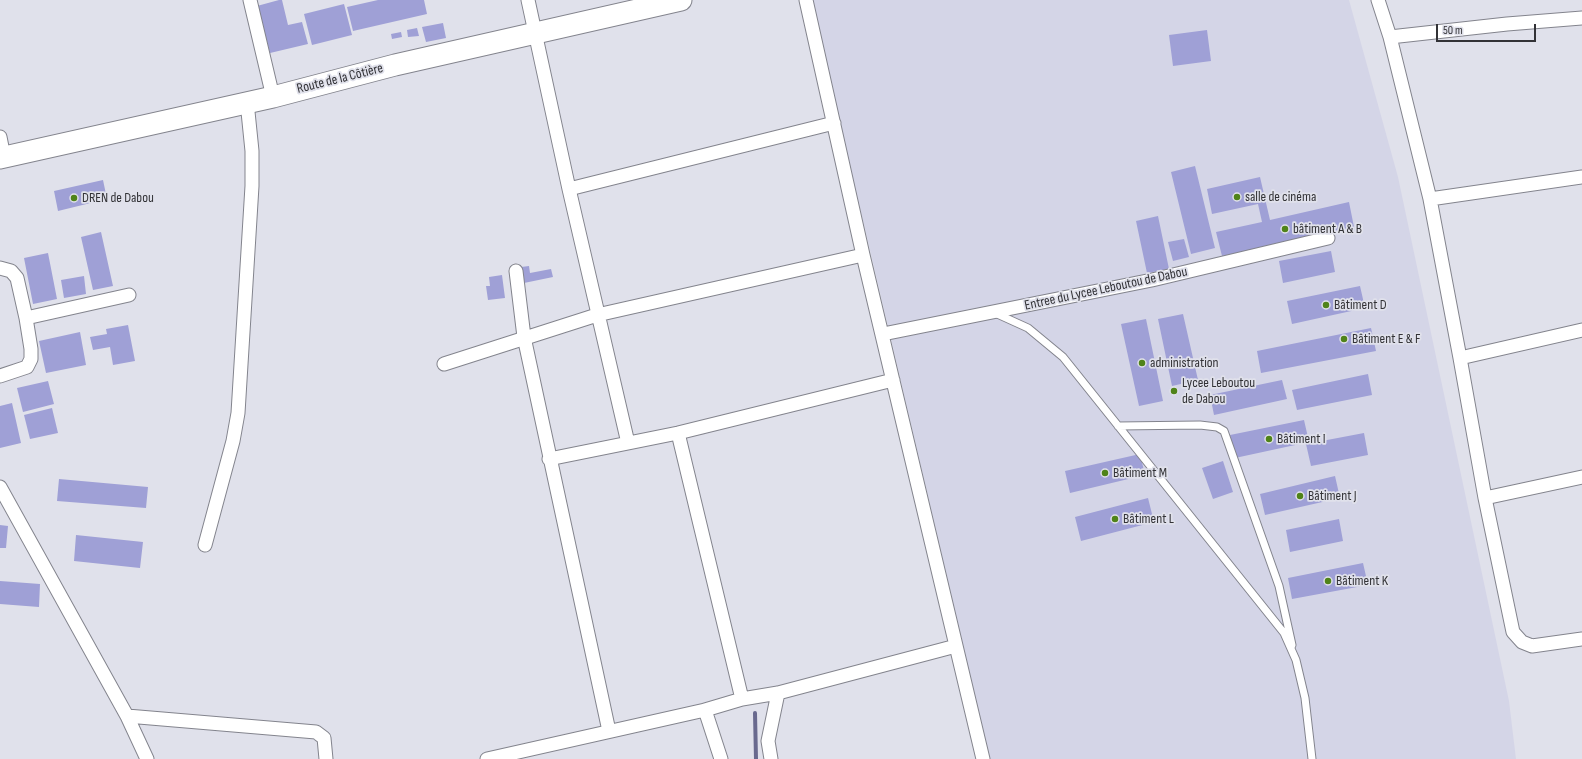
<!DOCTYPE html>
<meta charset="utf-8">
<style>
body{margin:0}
#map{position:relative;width:1582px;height:759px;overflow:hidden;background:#e0e1eb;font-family:"Sofia Sans Condensed",sans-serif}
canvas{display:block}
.scale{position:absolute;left:1436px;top:24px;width:100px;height:18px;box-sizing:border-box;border:2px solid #323236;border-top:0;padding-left:5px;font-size:12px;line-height:14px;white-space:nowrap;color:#323236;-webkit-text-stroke:3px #e0e1eb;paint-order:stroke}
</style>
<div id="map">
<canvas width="1582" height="759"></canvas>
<div class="scale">50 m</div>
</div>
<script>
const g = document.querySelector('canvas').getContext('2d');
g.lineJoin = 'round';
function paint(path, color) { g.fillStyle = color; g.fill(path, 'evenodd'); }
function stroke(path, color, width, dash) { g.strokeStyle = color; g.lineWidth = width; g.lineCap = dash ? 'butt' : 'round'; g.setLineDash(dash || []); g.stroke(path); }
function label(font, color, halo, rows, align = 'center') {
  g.font = font + ' "Sofia Sans Condensed",sans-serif'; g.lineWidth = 3.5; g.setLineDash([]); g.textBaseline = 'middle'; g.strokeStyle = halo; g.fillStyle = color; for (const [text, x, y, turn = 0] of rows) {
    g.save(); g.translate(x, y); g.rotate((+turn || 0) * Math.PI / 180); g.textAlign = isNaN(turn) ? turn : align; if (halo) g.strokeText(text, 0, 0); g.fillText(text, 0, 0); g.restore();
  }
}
paint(new Path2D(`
 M 811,0 L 1349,0 L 1398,177 L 1509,701 L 1516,759 L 990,759 Z`), '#d4d5e7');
stroke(new Path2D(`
 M 755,713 L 756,759`), '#69698e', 4);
paint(new Path2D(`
 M 279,0 L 282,0 L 288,25 L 302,22 L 308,44 L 270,53 L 257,6 Z
 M 378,0 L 424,0 L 427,14 L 353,31 L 347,7 Z
 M 344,4 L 352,35 L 312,45 L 304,14 Z
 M 443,23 L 446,38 L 426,42 L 422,27 Z
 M 417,28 L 419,36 L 408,37 L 407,30 Z
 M 1207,30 L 1211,61 L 1173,66 L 1169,35 Z
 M 401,32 L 402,37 L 392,39 L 391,34 Z
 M 1195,166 L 1215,248 L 1191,254 L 1171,172 Z
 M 1260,177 L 1270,220 L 1349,202 L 1354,227 L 1222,256 L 1216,232 L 1262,222 L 1258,204 L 1212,214 L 1207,189 Z
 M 103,180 L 107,199 L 58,211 L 54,191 Z
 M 1158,216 L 1169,269 L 1147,273 L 1136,221 Z
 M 101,232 L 113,286 L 93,290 L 81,237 Z
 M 1184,239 L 1189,257 L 1173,261 L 1168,242 Z
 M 1331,251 L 1335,272 L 1283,283 L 1279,261 Z
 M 48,253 L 57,299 L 33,304 L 24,258 Z
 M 529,266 L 530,273 L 551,269 L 553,277 L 524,283 L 521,267 Z
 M 502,275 L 505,298 L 488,300 L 486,286 L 490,286 L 489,277 Z
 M 84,276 L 86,294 L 64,298 L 61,280 Z
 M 1360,286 L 1365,308 L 1292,324 L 1287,301 Z
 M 1183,314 L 1198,380 L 1172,386 L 1158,319 Z
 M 1146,319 L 1163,401 L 1139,406 L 1121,324 Z
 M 128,325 L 135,361 L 113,365 L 110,347 L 93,350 L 90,337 L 107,334 L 106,329 Z
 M 1371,328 L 1376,351 L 1261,373 L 1257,351 Z
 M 80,332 L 86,365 L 46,373 L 39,341 Z
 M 1368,374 L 1372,395 L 1297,410 L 1292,390 Z
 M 1282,380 L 1287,399 L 1214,415 L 1210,395 Z
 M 48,381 L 54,404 L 23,412 L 17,388 Z
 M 12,403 L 21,443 L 0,448 L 0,406 Z
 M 52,408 L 58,433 L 30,439 L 24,415 Z
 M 1304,420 L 1309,442 L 1235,458 L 1230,435 Z
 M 1364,433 L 1368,455 L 1311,466 L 1306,444 Z
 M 1140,454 L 1145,475 L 1070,493 L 1065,471 Z
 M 1223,461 L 1233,492 L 1213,499 L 1202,468 Z
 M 1335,476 L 1340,498 L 1265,515 L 1260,494 Z
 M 59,479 L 148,487 L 146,508 L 57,501 Z
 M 1148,498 L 1154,522 L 1081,541 L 1075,517 Z
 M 1339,519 L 1343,541 L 1290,552 L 1286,530 Z
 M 0,525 L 8,526 L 6,548 L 0,548 Z
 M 76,535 L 143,542 L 140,568 L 74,561 Z
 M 1363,563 L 1368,585 L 1292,599 L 1288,578 Z
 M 0,581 L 40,584 L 39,607 L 0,604 Z`), '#9fa0d6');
const service = new Path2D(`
 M 995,313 L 1028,328 L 1063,357 L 1284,633 L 1296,660 L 1305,698 L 1312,759
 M 1118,426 L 1200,425 L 1217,427 L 1224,431 L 1279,586 L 1292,645`);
const minor = new Path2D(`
 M 250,0 L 273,97
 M 528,0 L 569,189 L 628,443
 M 806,0 L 863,255 L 983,759
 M 1378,0 L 1390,37 L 1430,199 L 1460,358 L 1485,498 L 1513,632 L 1522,642 L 1532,646 L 1582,639
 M 1390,37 L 1507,24 L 1582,18
 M 0,137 L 4,157
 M 569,189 L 834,123
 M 1430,199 L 1582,177
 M 0,268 L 11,271 L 17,278 L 26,318 L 31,349 L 31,359 L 27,367 L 0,376
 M 516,271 L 524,337 L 609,731
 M 26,318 L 129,295
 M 883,334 L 1152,280 L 1328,238
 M 1460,358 L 1582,330
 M 444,364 L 597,315 L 863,255
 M 678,433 L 742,699
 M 549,459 L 678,433 L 893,380
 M 0,487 L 127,716 L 147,759
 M 1485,498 L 1582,477
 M 205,545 L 233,441 L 238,413 L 252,186 L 252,151 L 247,102
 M 705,710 L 721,759
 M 127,716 L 316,732 L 324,738 L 326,759
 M 487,759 L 705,710 L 742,699 L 778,693 L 956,646
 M 771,759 L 768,741 L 778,693`);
const primary = new Path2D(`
 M 0,158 L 273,97 L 395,65 L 681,0`);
stroke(service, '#83848d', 9);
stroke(minor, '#83848d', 15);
stroke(primary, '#83848d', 23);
stroke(service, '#fff', 7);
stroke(minor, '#fff', 13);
stroke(primary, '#fff', 21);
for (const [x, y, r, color] of [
 [1237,197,4,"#4f8319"],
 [74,198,4,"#4f8319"],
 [1285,229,4,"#4f8319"],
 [1326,305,4,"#4f8319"],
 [1344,339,4,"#4f8319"],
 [1142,363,4,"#4f8319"],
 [1174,391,4,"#4f8319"],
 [1269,439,4,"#4f8319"],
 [1105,473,4,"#4f8319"],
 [1300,496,4,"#4f8319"],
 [1115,519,4,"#4f8319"],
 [1328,581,4,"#4f8319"]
]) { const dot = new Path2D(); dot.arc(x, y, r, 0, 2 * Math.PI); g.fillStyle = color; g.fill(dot); stroke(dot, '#e0e1eb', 1.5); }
label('14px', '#323236', '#e0e1eb', [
 ["Route de la Côtière",340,79,-14],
 ["Entree du Lycee Leboutou de Dabou",1106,289,-12]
]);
label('14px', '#323236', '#e0e1eb', [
 ["salle de cinéma",1245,197],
 ["DREN de Dabou",82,198],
 ["bâtiment A & B",1293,229],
 ["Bâtiment D",1334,305],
 ["Bâtiment E & F",1352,339],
 ["administration",1150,363],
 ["Lycee Leboutou",1182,383],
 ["de Dabou",1182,399],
 ["Bâtiment I",1277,439],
 ["Bâtiment M",1113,473],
 ["Bâtiment J",1308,496],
 ["Bâtiment L",1123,519],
 ["Bâtiment K",1336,581]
], 'left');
</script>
